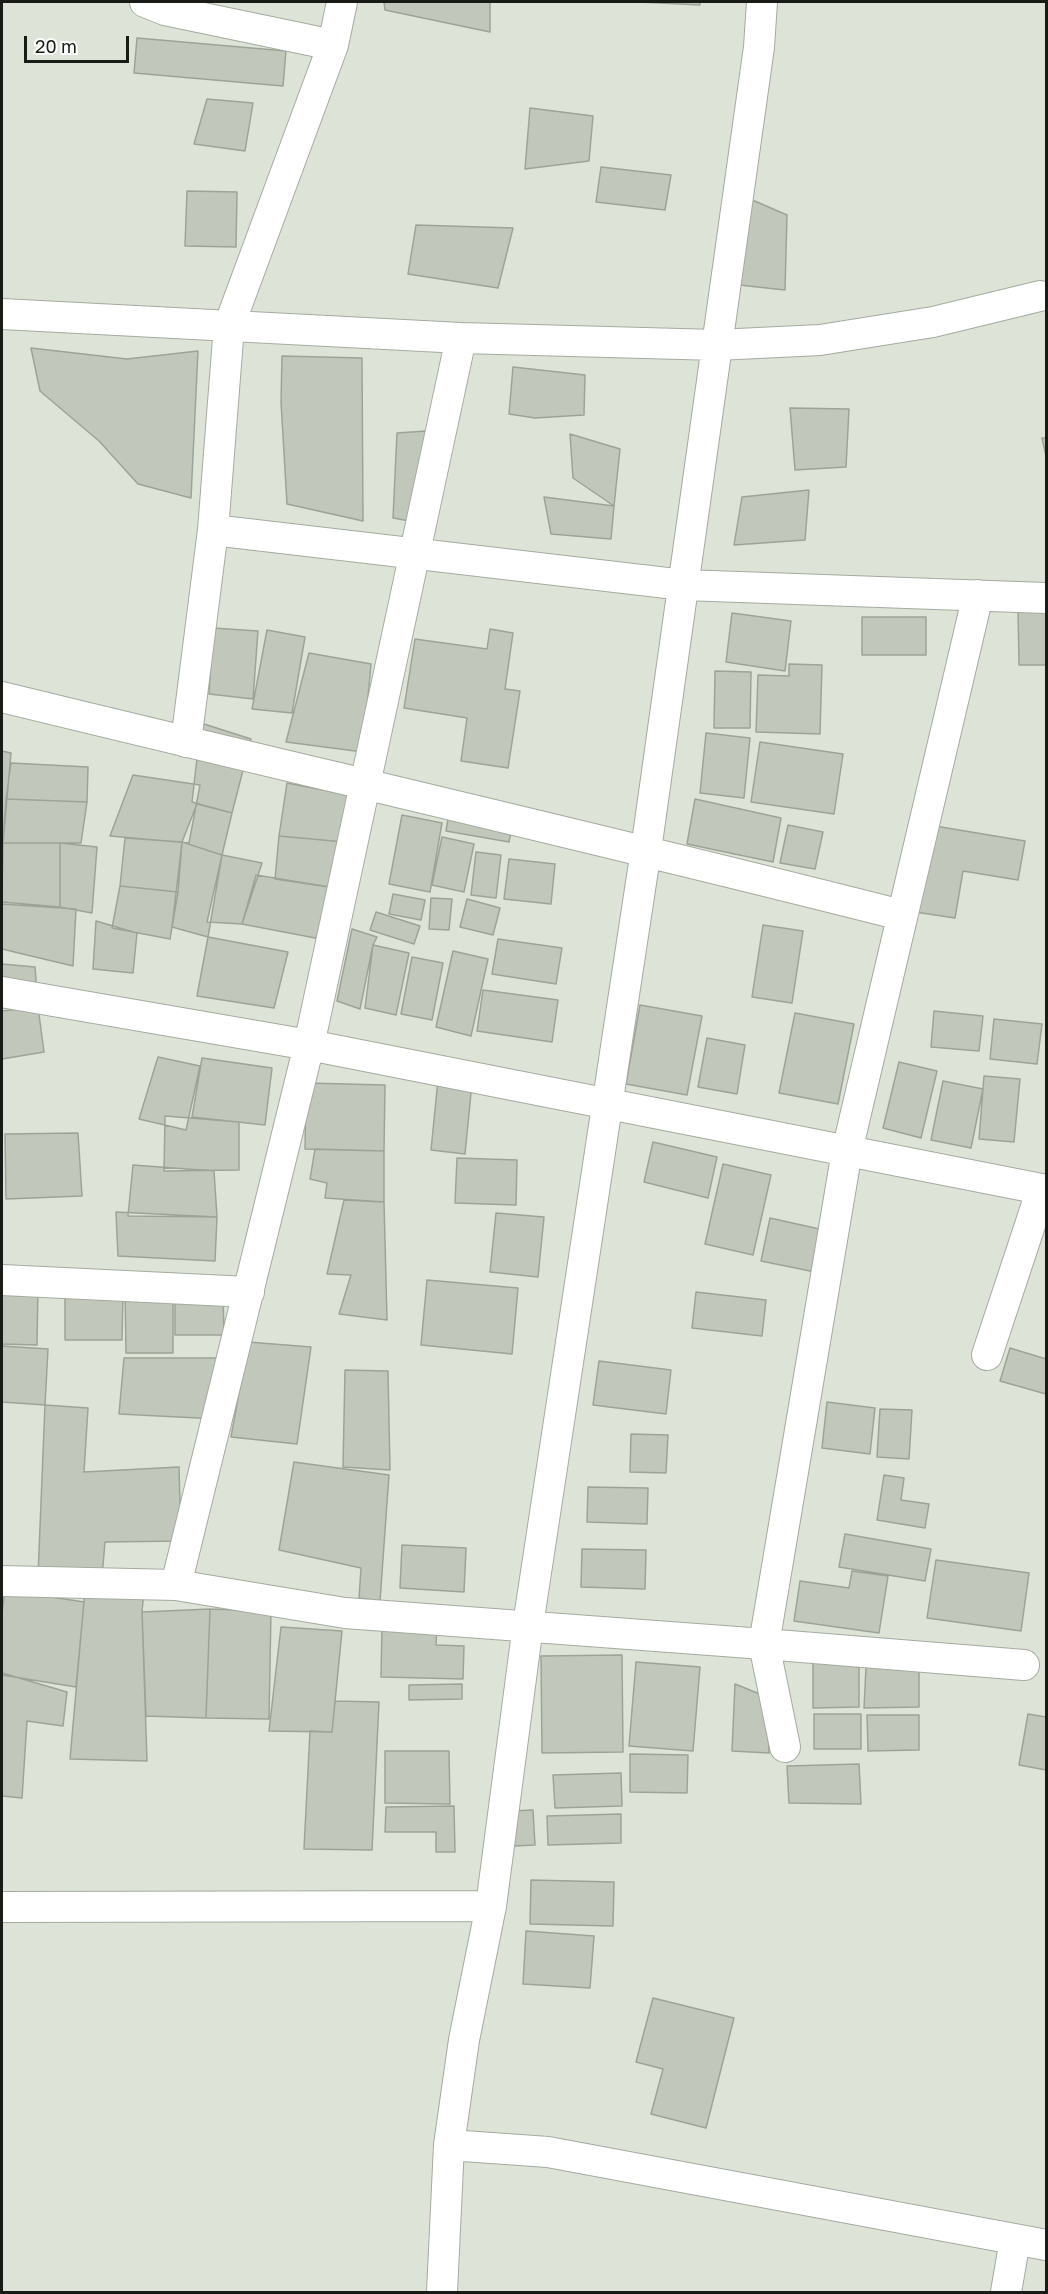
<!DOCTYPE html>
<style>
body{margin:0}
#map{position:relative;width:1048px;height:2294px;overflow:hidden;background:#dde4d7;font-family:"Golos Text",sans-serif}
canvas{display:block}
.frame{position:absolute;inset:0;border:3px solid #181b16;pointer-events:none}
.scale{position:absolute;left:24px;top:36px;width:105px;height:27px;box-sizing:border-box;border:3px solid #181b16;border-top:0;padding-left:8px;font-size:18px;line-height:21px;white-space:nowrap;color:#181b16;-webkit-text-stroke:4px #fff;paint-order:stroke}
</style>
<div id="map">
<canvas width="1048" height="2294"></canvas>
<div class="frame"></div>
<div class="scale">20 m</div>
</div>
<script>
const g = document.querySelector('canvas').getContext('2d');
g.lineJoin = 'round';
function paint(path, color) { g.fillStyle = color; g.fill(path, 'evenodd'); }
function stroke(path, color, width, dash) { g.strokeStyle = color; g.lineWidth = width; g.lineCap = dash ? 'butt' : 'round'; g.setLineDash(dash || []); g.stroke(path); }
const building = new Path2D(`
 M 384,2 L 490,2 L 490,32 L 385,10 Z
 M 639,2 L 700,2 L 700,5 Z
 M 137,38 L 286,51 L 283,86 L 134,73 Z
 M 207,99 L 253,103 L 245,151 L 194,144 Z
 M 530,108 L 593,116 L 589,161 L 525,169 Z
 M 601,167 L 671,175 L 665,210 L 596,202 Z
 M 187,191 L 237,192 L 236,247 L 185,246 Z
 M 750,199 L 787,215 L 785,290 L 739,285 Z
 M 416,225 L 513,228 L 498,288 L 408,274 Z
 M 31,348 L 127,359 L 198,351 L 191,498 L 138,484 L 99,441 L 40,391 Z
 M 282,356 L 362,358 L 363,521 L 287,504 L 281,402 Z
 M 513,367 L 585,375 L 584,415 L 535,418 L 509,414 Z
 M 790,408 L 849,409 L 846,467 L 795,470 Z
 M 426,431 L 421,523 L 393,518 L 397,433 Z
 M 570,434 L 620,449 L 614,506 L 573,478 Z
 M 1042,438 L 1046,438 L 1046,456 Z
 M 809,490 L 805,540 L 734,545 L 742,497 Z
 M 544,497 L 614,506 L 611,539 L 551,534 Z
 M 1018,608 L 1046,608 L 1046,665 L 1019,665 Z
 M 732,613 L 791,621 L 785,671 L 726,662 Z
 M 862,617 L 926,617 L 926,655 L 862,655 Z
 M 213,628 L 258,631 L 253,699 L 209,694 Z
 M 490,629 L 513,633 L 505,689 L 520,691 L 508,768 L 461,761 L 467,718 L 404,708 L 415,639 L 487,649 Z
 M 267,630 L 305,637 L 292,713 L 252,709 Z
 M 309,653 L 371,664 L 363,752 L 286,742 Z
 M 789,664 L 822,665 L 820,734 L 756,732 L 758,675 L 789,676 Z
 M 715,671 L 751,672 L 750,728 L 714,728 Z
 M 201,723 L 251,739 L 232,813 L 192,802 Z
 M 706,733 L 750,738 L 744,798 L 700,793 Z
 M 760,742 L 843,754 L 834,814 L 751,802 Z
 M 2,751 L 11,753 L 3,843 L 2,843 Z
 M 11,763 L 88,767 L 87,802 L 6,799 Z
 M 133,775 L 200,785 L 189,843 L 110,836 Z
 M 287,783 L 349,795 L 344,842 L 279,836 Z
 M 6,799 L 87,802 L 81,843 L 3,843 Z
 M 451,799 L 515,811 L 509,842 L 446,831 Z
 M 695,799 L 781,818 L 773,862 L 687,844 Z
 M 197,804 L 232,813 L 222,855 L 182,842 Z
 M 402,815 L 442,823 L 430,892 L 389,884 Z
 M 788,825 L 823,832 L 815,869 L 780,863 Z
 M 929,825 L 1025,841 L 1018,880 L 963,871 L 955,918 L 915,912 Z
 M 279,836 L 344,842 L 342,889 L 275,879 Z
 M 442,837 L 474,844 L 464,892 L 432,885 Z
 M 125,838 L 182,842 L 178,892 L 120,886 Z
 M 182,842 L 222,855 L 208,937 L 172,927 Z
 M 3,843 L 60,843 L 60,907 L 2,902 Z
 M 60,843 L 97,847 L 92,913 L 60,907 Z
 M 476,852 L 501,855 L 496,898 L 471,895 Z
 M 222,855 L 262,863 L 242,924 L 207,922 Z
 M 509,859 L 555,864 L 551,904 L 504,899 Z
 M 256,875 L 342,889 L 331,941 L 242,924 Z
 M 120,886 L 178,892 L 170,939 L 112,928 Z
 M 393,894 L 425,900 L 421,920 L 389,914 Z
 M 431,898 L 452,899 L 449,930 L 429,929 Z
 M 467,899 L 500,908 L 493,935 L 460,927 Z
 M 2,904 L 76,909 L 73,966 L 2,949 Z
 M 376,912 L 420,926 L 414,944 L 370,930 Z
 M 96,921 L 137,933 L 133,973 L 93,969 Z
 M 763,925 L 803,931 L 792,1003 L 752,997 Z
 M 352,929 L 377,937 L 373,945 L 360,1009 L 337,1001 Z
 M 208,937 L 288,952 L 274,1008 L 197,996 Z
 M 498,939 L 562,948 L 556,984 L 492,974 Z
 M 373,945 L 409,953 L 396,1015 L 365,1008 Z
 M 453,951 L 488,959 L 471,1036 L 436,1027 Z
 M 412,957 L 443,963 L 432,1020 L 401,1014 Z
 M 2,964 L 35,967 L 38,1007 L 2,1011 Z
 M 483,990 L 558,1000 L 552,1042 L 477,1031 Z
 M 640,1005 L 702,1016 L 687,1095 L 626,1084 Z
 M 2,1007 L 38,1007 L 44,1052 L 2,1059 Z
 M 934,1011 L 983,1016 L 979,1051 L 931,1047 Z
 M 795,1013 L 854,1024 L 838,1104 L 779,1093 Z
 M 994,1019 L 1042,1024 L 1037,1064 L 990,1059 Z
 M 707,1038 L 745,1045 L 737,1094 L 698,1087 Z
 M 158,1057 L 200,1066 L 186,1130 L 139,1119 Z
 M 202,1058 L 272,1068 L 265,1125 L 192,1117 Z
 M 899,1062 L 937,1071 L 921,1138 L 883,1128 Z
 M 984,1076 L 1020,1079 L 1014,1142 L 979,1139 Z
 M 438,1080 L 472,1083 L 465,1154 L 431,1150 Z
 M 943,1081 L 983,1089 L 971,1148 L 931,1140 Z
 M 306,1083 L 385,1085 L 384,1151 L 305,1149 Z
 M 165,1116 L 239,1122 L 239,1170 L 164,1171 Z
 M 78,1133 L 82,1196 L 6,1199 L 5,1134 Z
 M 653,1142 L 717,1157 L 708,1198 L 644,1182 Z
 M 315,1149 L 384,1151 L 384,1202 L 325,1198 L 327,1183 L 310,1179 Z
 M 457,1158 L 517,1160 L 516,1205 L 455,1203 Z
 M 723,1164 L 771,1175 L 753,1255 L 705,1244 Z
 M 133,1165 L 214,1171 L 217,1217 L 128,1216 Z
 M 344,1200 L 384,1202 L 387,1320 L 339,1314 L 351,1275 L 327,1274 Z
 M 116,1212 L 217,1217 L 215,1261 L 118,1256 Z
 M 496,1213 L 544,1217 L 538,1277 L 490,1272 Z
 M 770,1218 L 824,1230 L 815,1272 L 761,1261 Z
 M 427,1280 L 518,1288 L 512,1354 L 421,1345 Z
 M 2,1284 L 38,1286 L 37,1345 L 2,1344 Z
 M 65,1290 L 123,1291 L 122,1340 L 65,1340 Z
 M 125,1291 L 173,1292 L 173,1353 L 126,1353 Z
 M 175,1292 L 223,1292 L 224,1335 L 175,1335 Z
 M 696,1292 L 766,1300 L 762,1336 L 692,1328 Z
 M 248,1342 L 311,1347 L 297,1444 L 231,1437 Z
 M 2,1346 L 48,1349 L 45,1405 L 2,1402 Z
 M 1010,1348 L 1046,1359 L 1046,1394 L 1000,1381 Z
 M 124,1358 L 232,1358 L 218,1419 L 119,1414 Z
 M 599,1361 L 671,1370 L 666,1414 L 593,1405 Z
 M 345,1370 L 388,1371 L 390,1470 L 343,1467 Z
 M 827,1402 L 875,1408 L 870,1454 L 822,1448 Z
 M 45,1405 L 88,1408 L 84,1472 L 179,1467 L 181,1541 L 105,1542 L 102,1577 L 38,1576 Z
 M 880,1409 L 912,1410 L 909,1459 L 877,1457 Z
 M 631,1434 L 668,1435 L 666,1473 L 630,1472 Z
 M 294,1462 L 389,1475 L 380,1601 L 359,1598 L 361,1568 L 279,1550 Z
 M 884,1475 L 904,1478 L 901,1500 L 929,1504 L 925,1528 L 877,1520 Z
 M 588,1487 L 648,1488 L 647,1524 L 587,1522 Z
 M 845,1534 L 931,1549 L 925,1581 L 839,1567 Z
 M 402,1545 L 466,1548 L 464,1592 L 400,1588 Z
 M 582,1549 L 646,1550 L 645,1589 L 581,1587 Z
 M 936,1560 L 1029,1573 L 1021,1631 L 927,1618 Z
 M 852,1571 L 888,1576 L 879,1633 L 794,1621 L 800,1581 L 849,1588 Z
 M 5,1590 L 84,1602 L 76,1687 L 2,1675 L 2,1613 Z
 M 85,1590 L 144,1590 L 142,1612 L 147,1761 L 70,1759 Z
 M 210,1609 L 271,1611 L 269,1719 L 206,1718 Z
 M 210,1609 L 206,1718 L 146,1716 L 142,1612 Z
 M 382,1625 L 437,1626 L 436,1645 L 464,1646 L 463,1679 L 381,1677 Z
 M 281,1627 L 342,1631 L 332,1732 L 269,1731 Z
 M 622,1655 L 623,1752 L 542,1753 L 541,1656 Z
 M 813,1657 L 859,1657 L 859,1707 L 813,1708 Z
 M 636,1662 L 700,1667 L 693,1751 L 629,1746 Z
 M 919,1666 L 919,1707 L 864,1708 L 866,1667 Z
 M 2,1673 L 67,1692 L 63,1726 L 27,1721 L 22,1798 L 2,1796 Z
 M 462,1684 L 462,1699 L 409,1700 L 409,1685 Z
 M 735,1684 L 767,1697 L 769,1753 L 732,1751 Z
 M 335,1701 L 379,1702 L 372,1850 L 304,1849 L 310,1731 L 332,1732 Z
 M 814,1714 L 861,1714 L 861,1749 L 814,1749 Z
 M 1028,1714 L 1046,1717 L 1046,1770 L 1019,1765 Z
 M 867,1715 L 919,1715 L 919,1750 L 868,1751 Z
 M 385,1751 L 449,1751 L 450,1804 L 385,1803 Z
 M 630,1754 L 688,1755 L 687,1793 L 630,1792 Z
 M 859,1764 L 861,1804 L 789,1803 L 787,1766 Z
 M 621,1773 L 622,1806 L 555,1808 L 553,1775 Z
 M 454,1806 L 455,1852 L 436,1852 L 436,1832 L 385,1832 L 386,1807 Z
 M 533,1810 L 535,1845 L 514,1846 L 512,1811 Z
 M 621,1814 L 621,1843 L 548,1845 L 547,1816 Z
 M 531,1880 L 614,1882 L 613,1926 L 530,1924 Z
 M 526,1931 L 594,1936 L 590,1988 L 523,1984 Z
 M 653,1998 L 734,2018 L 706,2128 L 651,2114 L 663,2069 L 636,2062 Z`);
paint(building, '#c1c8bb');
stroke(building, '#9da497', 1.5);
const minor = new Path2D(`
 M 145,2 L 165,10 L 333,45
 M 2,314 L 461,338 L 717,345 L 820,340 L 933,322 L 1040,296
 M 213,530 L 684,585 L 1046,598
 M 2,697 C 301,770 602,839 901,915
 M 186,742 L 213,530 L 229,326 L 333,45 L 342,2
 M 2,992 L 309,1045 L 1046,1190
 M 2,1280 L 249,1292
 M 987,1355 L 1042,1189
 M 2,1581 L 176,1585 L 345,1613 L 764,1644 L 847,1151 L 978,595
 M 176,1585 L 309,1045 L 461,338
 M 785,1747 L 764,1644 L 1024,1665
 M 2,1907 L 491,1906
 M 449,2145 L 548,2152 L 1046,2245
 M 442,2292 L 449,2145 L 464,2040 L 491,1906 L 528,1625 L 646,850 L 759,47 L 762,2
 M 1006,2292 L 1015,2240`);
stroke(minor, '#a4ab9f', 32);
stroke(minor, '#fff', 30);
</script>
